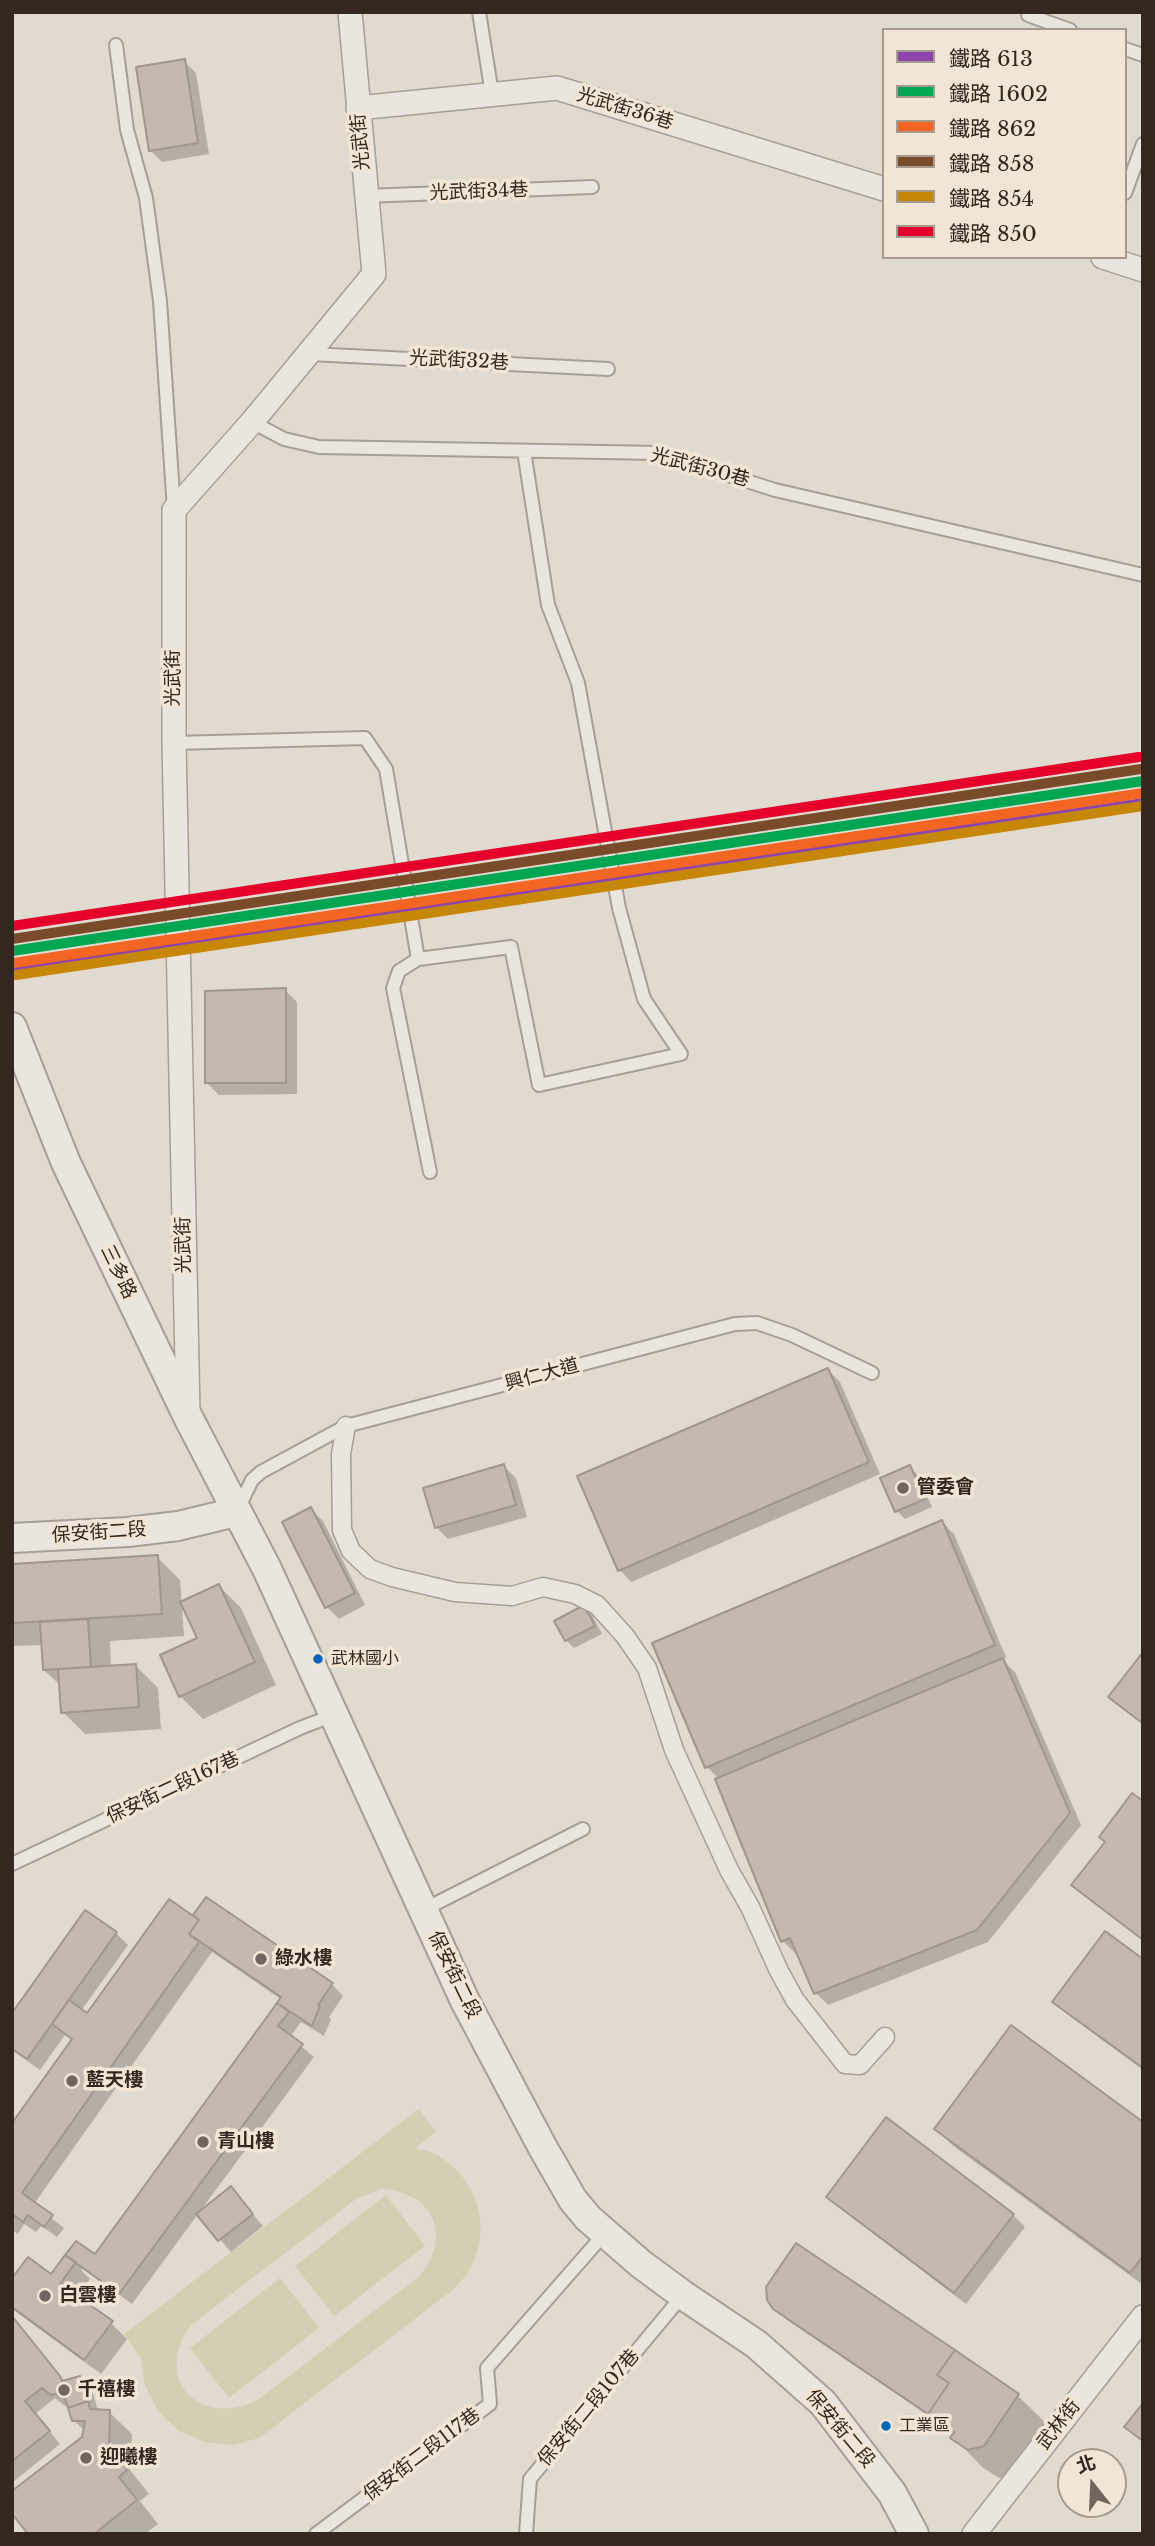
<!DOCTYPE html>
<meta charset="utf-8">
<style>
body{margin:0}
#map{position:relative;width:1155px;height:2546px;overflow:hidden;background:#e1dace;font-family:"Libre Baskerville","Noto Sans TC",serif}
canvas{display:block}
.frame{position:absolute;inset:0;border:14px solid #342720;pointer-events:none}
.legend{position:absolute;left:882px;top:28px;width:245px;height:231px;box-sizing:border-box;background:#f1e6d5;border:2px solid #a59a8d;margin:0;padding:9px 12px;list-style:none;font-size:21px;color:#342720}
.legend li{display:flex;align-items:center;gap:14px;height:35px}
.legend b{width:35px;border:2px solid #a59a8d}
.north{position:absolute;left:1057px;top:2448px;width:70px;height:70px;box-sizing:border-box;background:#f1e6d5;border:2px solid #a59a8d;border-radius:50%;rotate:342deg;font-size:19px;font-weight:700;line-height:28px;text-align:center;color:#342720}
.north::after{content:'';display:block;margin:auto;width:24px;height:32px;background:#71665d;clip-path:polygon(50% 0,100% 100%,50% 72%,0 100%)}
</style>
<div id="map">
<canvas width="1155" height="2546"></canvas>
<div class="frame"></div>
<ul class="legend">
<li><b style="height:9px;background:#8e44ad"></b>鐵路 613</li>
<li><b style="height:9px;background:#00a651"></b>鐵路 1602</li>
<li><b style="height:9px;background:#f26522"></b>鐵路 862</li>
<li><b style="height:9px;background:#7a4b2a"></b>鐵路 858</li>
<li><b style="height:9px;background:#c68608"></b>鐵路 854</li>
<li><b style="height:9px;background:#e4002b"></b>鐵路 850</li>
</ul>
<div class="north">北</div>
</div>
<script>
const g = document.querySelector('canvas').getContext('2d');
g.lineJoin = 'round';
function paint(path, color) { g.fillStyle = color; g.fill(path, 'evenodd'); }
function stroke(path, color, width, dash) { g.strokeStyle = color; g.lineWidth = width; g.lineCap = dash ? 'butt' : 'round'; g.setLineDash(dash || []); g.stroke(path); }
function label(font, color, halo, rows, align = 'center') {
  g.font = font + ' "Libre Baskerville","Noto Sans TC",serif'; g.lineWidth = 7; g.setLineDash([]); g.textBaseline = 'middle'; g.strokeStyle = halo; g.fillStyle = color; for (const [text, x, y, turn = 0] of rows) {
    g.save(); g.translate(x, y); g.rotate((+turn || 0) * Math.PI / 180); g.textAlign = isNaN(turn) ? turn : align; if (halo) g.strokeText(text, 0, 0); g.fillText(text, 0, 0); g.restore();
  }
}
paint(new Path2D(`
 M 419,2109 L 436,2132 L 414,2149 C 421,2150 429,2150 435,2154 C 476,2175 493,2227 471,2267 C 467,2275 460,2282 454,2289 L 259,2438 L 233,2445 L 205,2442 L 179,2431 L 158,2411 L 145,2386 L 141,2358 L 124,2334 ZM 381,2189 C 434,2191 453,2237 419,2277 L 256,2401 C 198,2428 152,2378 191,2325 L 356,2199 Z
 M 386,2195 L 425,2246 L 334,2316 L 295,2266 Z
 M 280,2278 L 319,2328 L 229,2398 L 190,2348 Z`), '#d2cfb2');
paint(new Path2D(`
 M 184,61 L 196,73 L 209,154 L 162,162 L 150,150 Z
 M 285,990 L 297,1002 L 297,1094 L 219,1095 L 207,1083 Z
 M 828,1370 L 840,1382 L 880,1474 L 631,1582 L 620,1570 Z
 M 504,1466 L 516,1478 L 527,1517 L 448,1539 L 436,1527 Z
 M 910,1467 L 917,1474 L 932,1507 L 905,1519 L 897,1511 Z
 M 311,1509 L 323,1521 L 365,1605 L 339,1619 L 327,1607 Z
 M 942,1522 L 954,1534 L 1006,1657 L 1001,1659 L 1015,1672 L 1081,1825 L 988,1942 L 828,2005 L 816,1993 L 798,1951 L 795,1953 L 783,1941 L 719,1779 L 707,1767 Z
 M 157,1557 L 180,1580 L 184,1636 L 110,1641 L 111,1667 L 135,1665 L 158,1688 L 161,1729 L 85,1734 L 63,1712 L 61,1686 L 44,1670 L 43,1645 L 12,1646 L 12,1566 Z
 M 219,1586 L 241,1608 L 276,1685 L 203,1719 L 180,1696 Z
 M 584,1607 L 592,1615 L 602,1634 L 574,1648 L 566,1640 Z
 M 1143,1803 L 1143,1941 L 1073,1885 Z
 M 206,1899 L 332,1984 L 343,1996 L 329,2017 L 331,2019 L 324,2036 L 301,2022 L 290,2037 L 314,2057 L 201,2210 L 230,2188 L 263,2226 L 231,2252 L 198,2214 L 132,2304 L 83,2269 L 81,2270 L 90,2279 L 77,2298 L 111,2323 L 127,2339 L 101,2374 L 12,2309 L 12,2281 L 52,2276 L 66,2257 L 95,2257 L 282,2000 L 212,1952 L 34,2204 L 64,2228 L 57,2237 L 41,2226 L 36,2232 L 24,2224 L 18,2234 L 12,2230 L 12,2126 L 73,2041 L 65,2035 L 40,2070 L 12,2050 L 12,2016 L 85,1912 L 116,1933 L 128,1945 L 81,2011 L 88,2015 L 193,1918 Z
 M 1143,1961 L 1143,2070 L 1067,2014 L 1055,2002 Z
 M 1143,2124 L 1143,2285 L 952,2145 L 936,2129 Z
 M 828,2196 L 1013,2215 L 1025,2227 L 966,2304 L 840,2208 Z
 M 775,2308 L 954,2351 L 1018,2396 L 1048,2425 L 1014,2475 L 999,2478 L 982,2467 L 942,2425 L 787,2320 Z
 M 12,2316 L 65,2382 L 80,2378 L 92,2390 L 98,2411 L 109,2412 L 132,2434 L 130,2470 L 149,2494 L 140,2501 L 158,2524 L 145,2534 L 30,2534 L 83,2438 L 85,2431 L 73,2420 L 69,2405 L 65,2406 L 55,2398 L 35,2414 L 60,2444 L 13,2482 Z`), '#0003');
const building = new Path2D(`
 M 185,59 L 198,143 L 149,151 L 136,67 Z
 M 286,988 L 286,1083 L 205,1083 L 205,991 Z
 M 828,1368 L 869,1462 L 618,1571 L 577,1476 Z
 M 504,1464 L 516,1505 L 435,1528 L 423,1488 Z
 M 910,1465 L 925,1499 L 895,1512 L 880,1478 Z
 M 311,1507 L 355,1593 L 325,1608 L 282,1522 Z
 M 942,1520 L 995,1645 L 705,1768 L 652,1643 Z
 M 158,1555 L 162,1614 L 12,1623 L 12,1564 Z
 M 219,1584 L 255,1662 L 179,1697 L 160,1655 L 197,1638 L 180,1602 Z
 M 584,1605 L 595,1626 L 565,1641 L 554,1621 Z
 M 88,1619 L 91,1667 L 43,1670 L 40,1622 Z
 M 1143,1652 L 1143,1720 L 1141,1722 L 1108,1697 Z
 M 1003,1658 L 1070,1813 L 977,1930 L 814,1994 L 790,1938 L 781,1942 L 715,1779 Z
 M 136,1664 L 139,1707 L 61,1713 L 58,1669 Z
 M 1132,1793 L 1143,1801 L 1143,1940 L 1071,1885 L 1105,1842 L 1099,1837 Z
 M 206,1897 L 333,1983 L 318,2005 L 320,2006 L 312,2026 L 277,2003 L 281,1997 L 189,1934 L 199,1920 L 193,1915 Z
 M 169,1899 L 199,1920 L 189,1934 L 199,1942 L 22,2193 L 53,2215 L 44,2227 L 28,2215 L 23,2222 L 12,2214 L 12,2123 L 72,2039 L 52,2024 L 69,2000 L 87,2013 Z
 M 85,1910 L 117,1932 L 27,2059 L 12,2049 L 12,2013 Z
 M 1105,1931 L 1143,1959 L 1143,2068 L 1052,2002 Z
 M 277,2003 L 289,2012 L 278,2026 L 303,2044 L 119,2294 L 65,2255 L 76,2241 L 95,2254 Z
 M 1011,2025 L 1143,2122 L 1143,2256 L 1130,2273 L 934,2129 Z
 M 886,2117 L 1014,2214 L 954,2293 L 826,2197 Z
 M 231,2186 L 253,2214 L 218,2241 L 196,2214 Z
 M 796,2243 L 955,2350 L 937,2375 L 949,2383 L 928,2414 L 773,2309 L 767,2300 L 766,2287 Z
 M 65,2255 L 76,2262 L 60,2284 L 113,2321 L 84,2360 L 12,2307 L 12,2278 L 28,2257 L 51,2274 Z
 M 12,2316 L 60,2376 L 62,2381 L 80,2376 L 88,2401 L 68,2408 L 63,2392 L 51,2395 L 42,2388 L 25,2401 L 50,2431 L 12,2461 Z
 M 955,2350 L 1019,2394 L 984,2446 L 968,2450 L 950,2438 L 954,2432 L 928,2414 L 949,2383 L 937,2375 Z
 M 88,2401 L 90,2409 L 110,2410 L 109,2446 L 127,2470 L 119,2477 L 137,2500 L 94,2534 L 28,2534 L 12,2514 L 12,2491 L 82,2437 L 85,2421 L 72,2421 L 68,2408 Z
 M 1143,2403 L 1143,2441 L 1124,2427 Z`);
paint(building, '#c4b8af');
stroke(building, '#a1968e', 2);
const service = new Path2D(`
 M 479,12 L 492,94
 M 1028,15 L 1070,30
 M 116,45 L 127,130 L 146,198 L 160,301 L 174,510
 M 1125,49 L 1143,55
 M 1125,193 L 1143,144
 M 366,196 L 592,187
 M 310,354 L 608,369
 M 252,422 L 284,439 L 319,447 L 659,453 L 775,490 L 1143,575
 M 174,743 L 365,738 L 386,769 L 418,959
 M 430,1172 L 393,988 L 399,971 L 418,959 L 511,947 L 539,1085 L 681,1054 L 644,999 L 619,908 L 578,683 L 548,605 L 524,451
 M 238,1509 L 252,1480 L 261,1472 L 346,1426 L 735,1324 L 757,1323 L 792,1335 L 872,1373
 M 12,1864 L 300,1728 L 334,1715
 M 423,1910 L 583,1829
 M 316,2534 L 490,2404 L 487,2368 L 605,2233
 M 526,2534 L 530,2479 L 683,2295`);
const pedestrian = new Path2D(`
 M 346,1426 L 341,1454 L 342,1530 L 351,1551 L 370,1569 L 392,1577 L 455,1592 L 512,1596 L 543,1587 L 575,1594 L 597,1605 L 625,1636 L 647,1668 L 674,1750 L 729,1870 L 750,1907 L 779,1971 L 795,2000 L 845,2064 L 860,2065 L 885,2037`);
const minor = new Path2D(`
 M 358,108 L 557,88 L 884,189
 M 1103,257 L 1143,270
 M 188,1412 L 174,743 L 174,510 L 252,422 L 374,274 L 350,12
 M 974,2534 L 1143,2317`);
const tertiary = new Path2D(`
 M 12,1027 L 66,1163 L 188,1417 L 267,1569 L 465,2001 L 543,2148 L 573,2200 L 588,2218 L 641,2264 L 683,2295 L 756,2344 L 823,2403 L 892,2493 L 914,2534
 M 12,1538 L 128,1532 L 178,1526 L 236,1512`);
stroke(service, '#a69f97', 16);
stroke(pedestrian, '#a69f97', 21);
stroke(minor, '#a69f97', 26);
stroke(tertiary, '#a69f97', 32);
stroke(service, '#eae5de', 12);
stroke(pedestrian, '#eae5de', 18);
stroke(minor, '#eae5de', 23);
stroke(tertiary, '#eae5de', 28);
stroke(new Path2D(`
 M 12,972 L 1143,803`), '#8e44ad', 10);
stroke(new Path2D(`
 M 12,951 L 1143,781`), '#00a651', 10);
stroke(new Path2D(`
 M 14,963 L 1143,793`), '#f26522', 10);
stroke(new Path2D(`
 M 12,939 L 1141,769`), '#7a4b2a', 10);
stroke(new Path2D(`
 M 16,975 L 1143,806`), '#c68608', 10);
stroke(new Path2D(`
 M 12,926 L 1139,757`), '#e4002b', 10);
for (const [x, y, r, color] of [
 [903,1488,7,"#71665d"],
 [318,1659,6,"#0065bd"],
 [261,1959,7,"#71665d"],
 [72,2081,7,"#71665d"],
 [203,2142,7,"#71665d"],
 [45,2296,7,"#71665d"],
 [64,2390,7,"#71665d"],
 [886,2426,6,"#0065bd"],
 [86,2458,7,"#71665d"]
]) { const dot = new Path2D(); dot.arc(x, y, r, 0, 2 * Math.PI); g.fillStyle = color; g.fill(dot); stroke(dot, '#f1e6d5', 2.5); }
label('17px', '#342720', '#f1e6d5', [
 ["武林國小",331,1659],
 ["工業區",899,2426]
], 'left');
label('19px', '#342720', '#f1e6d5', [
 ["光武街36巷",625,109,17],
 ["光武街",361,142,-95],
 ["光武街34巷",479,192,-2],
 ["光武街32巷",459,361,3],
 ["光武街30巷",700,468,15],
 ["光武街",174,678,-90],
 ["光武街",184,1245,-91],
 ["三多路",118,1272,64],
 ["興仁大道",542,1375,-15],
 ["保安街二段",99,1533,-4],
 ["保安街二段167巷",173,1788,-25],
 ["保安街二段",454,1975,64],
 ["保安街二段107巷",589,2408,-50],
 ["武林街",1059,2425,-52],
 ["保安街二段",840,2429,50],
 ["保安街二段117巷",422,2455,-37]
]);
label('bold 19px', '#342720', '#f1e6d5', [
 ["管委會",917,1488],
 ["綠水樓",275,1959],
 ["藍天樓",86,2081],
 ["青山樓",217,2142],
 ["白雲樓",59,2296],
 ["千禧樓",78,2390],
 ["迎曦樓",100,2458]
], 'left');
</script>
